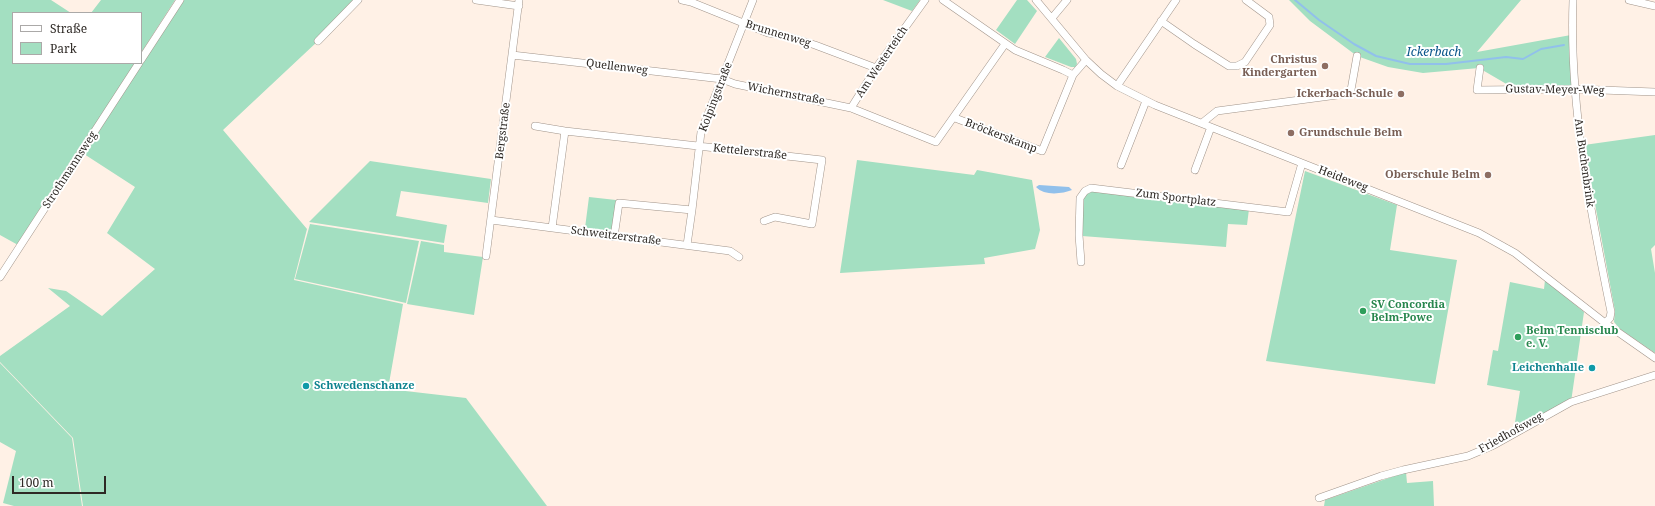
<!DOCTYPE html>
<meta charset="utf-8">
<style>
body{margin:0}
#map{position:relative;width:1655px;height:506px;overflow:hidden;background:#fff1e6;font-family:"Noto Serif",serif}
canvas{display:block}
.legend{position:absolute;left:12px;top:12px;width:130px;height:52px;box-sizing:border-box;background:#fff;border:1px solid #aba9a8;margin:0;padding:5px 7px;list-style:none;font-size:12px;color:#2e2925}
.legend li{display:flex;align-items:center;gap:8px;height:20px}
.legend b{width:20px;border:1px solid #aba9a8}
.scale{position:absolute;left:12px;top:476px;width:94px;height:18px;box-sizing:border-box;border:2px solid #2e2925;border-top:0;padding-left:5px;font-size:12px;line-height:14px;white-space:nowrap;color:#2e2925;-webkit-text-stroke:3px #fff;paint-order:stroke}
</style>
<div id="map">
<canvas width="1655" height="506"></canvas>
<ul class="legend">
<li><b style="height:5px;background:#fff"></b>Straße</li>
<li><b style="height:11px;background:#a3dfc1"></b>Park</li>
</ul>
<div class="scale">100 m</div>
</div>
<script>
const g = document.querySelector('canvas').getContext('2d');
g.lineJoin = 'round';
function paint(path, color) { g.fillStyle = color; g.fill(path, 'evenodd'); }
function stroke(path, color, width, dash) { g.strokeStyle = color; g.lineWidth = width; g.lineCap = dash ? 'butt' : 'round'; g.setLineDash(dash || []); g.stroke(path); }
function label(font, color, halo, rows, align = 'center') {
  g.font = font + ' "Noto Serif",serif'; g.lineWidth = 4; g.setLineDash([]); g.textBaseline = 'middle'; g.strokeStyle = halo; g.fillStyle = color; for (const [text, x, y, turn = 0] of rows) {
    g.save(); g.translate(x, y); g.rotate((+turn || 0) * Math.PI / 180); g.textAlign = isNaN(turn) ? turn : align; if (halo) g.strokeText(text, 0, 0); g.fillText(text, 0, 0); g.restore();
  }
}
paint(new Path2D(`
 M 0,0 L 51,0 L 71,13 L 13,13 L 13,63 L 135,63 L 18,245 L 0,235 Z
 M 101,0 L 175,0 L 141,53 L 141,13 L 91,13 Z
 M 183,0 L 358,0 L 318,41 L 223,130 L 307,229 L 294,280 L 403,304 L 388,389 L 466,398 L 547,506 L 83,506 L 73,438 L 0,362 L 0,356 L 70,306 L 48,288 L 66,291 L 102,316 L 155,269 L 107,233 L 135,187 L 84,154 Z
 M 883,0 L 920,0 L 912,11 Z
 M 1017,0 L 1027,0 L 1037,11 L 1015,44 L 996,30 Z
 M 1289,0 L 1521,0 L 1477,52 L 1571,35 L 1574,89 L 1515,89 L 1479,68 L 1423,73 L 1388,67 L 1357,56 L 1310,21 Z
 M 1059,38 L 1076,59 L 1077,64 L 1075,67 L 1071,67 L 1045,57 Z
 M 1655,135 L 1655,245 L 1651,249 L 1655,273 L 1655,353 L 1620,329 L 1614,322 L 1615,311 L 1584,145 Z
 M 857,160 L 974,175 L 977,170 L 1032,180 L 1040,230 L 1035,249 L 984,258 L 985,264 L 840,273 Z
 M 370,161 L 491,179 L 488,203 L 401,191 L 396,216 L 447,225 L 444,243 L 309,222 Z
 M 1305,171 L 1397,205 L 1390,250 L 1457,260 L 1435,384 L 1266,361 Z
 M 1094,190 L 1249,209 L 1247,225 L 1228,224 L 1226,247 L 1082,236 L 1083,197 L 1087,192 Z
 M 589,197 L 616,200 L 612,231 L 585,228 Z
 M 310,224 L 419,241 L 406,303 L 295,279 Z
 M 421,241 L 444,245 L 444,252 L 483,257 L 474,315 L 407,304 Z
 M 1545,280 L 1584,312 L 1571,402 L 1513,435 L 1520,391 L 1487,385 L 1493,350 L 1498,351 L 1510,282 L 1544,289 Z
 M 0,363 L 72,438 L 82,506 L 14,506 L 3,503 L 16,451 L 0,442 Z
 M 1406,472 L 1407,483 L 1433,481 L 1434,506 L 1324,506 L 1325,500 Z`), '#a3dfc1');
paint(new Path2D(`
 M 1039,185 L 1069,187 L 1072,190 C 1062,194 1044,196 1036,187 Z`), '#91c0eb');
stroke(new Path2D(`
 M 1295,0 L 1319,20 L 1354,44 L 1376,56 L 1410,64 L 1446,64 L 1506,57 L 1523,59 L 1541,49 L 1564,45`), '#91c0eb', 2);
const minor = new Path2D(`
 M 476,0 L 519,6
 M 682,0 L 691,2 L 768,33 L 783,35 L 815,45 L 876,68
 M 943,0 L 1015,50 L 1063,70 L 1073,75
 M 1036,0 L 1086,60 L 1101,74 L 1117,86 L 1155,105 L 1479,233 L 1515,253 L 1605,323 L 1655,358
 M 1573,0 C 1569,105 1590,209 1611,312 L 1610,318 L 1605,323
 M 1629,0 L 1655,6
 M 1052,18 L 1067,0
 M 1161,21 L 1194,44 L 1229,66 L 1237,66 L 1245,62 L 1270,25 L 1269,17 L 1246,0
 M 318,41 L 358,0
 M 512,55 L 722,79 L 735,84 L 851,108 L 936,142 L 1005,44
 M 141,60 L 180,0
 M 1480,68 L 1477,90 L 1574,89 L 1655,92
 M 1117,86 L 1176,0
 M 851,108 L 876,68 L 925,0
 M 955,118 L 1042,151 L 1073,75 L 1086,60
 M 1202,123 L 1217,111 L 1345,94 L 1351,90 L 1357,56
 M 535,126 L 565,131 L 822,160 L 812,224 L 775,217 L 764,221
 M 1121,165 L 1146,101
 M 1195,170 L 1211,127
 M 491,220 L 730,251 L 739,257
 M 552,228 L 565,131
 M 614,237 L 619,203 L 692,210
 M 687,245 L 692,210 L 701,132 L 753,0
 M 486,256 L 519,0
 M 1081,262 L 1079,235 L 1080,198 L 1085,191 L 1091,188 L 1288,212 L 1302,163
 M 0,277 L 139,63
 M 1319,498 L 1381,476 L 1403,470 L 1468,456 L 1494,445 L 1571,402 L 1655,375`);
stroke(minor, '#a1948a', 8);
stroke(minor, '#fff', 7);
for (const [x, y, r, color] of [
 [1325,66,4,"#8d6e63"],
 [1401,94,4,"#8d6e63"],
 [1291,133,4,"#8d6e63"],
 [1488,175,4,"#8d6e63"],
 [1363,311,4,"#2e9e5b"],
 [1518,337,4,"#2e9e5b"],
 [1592,368,4,"#0f9aa8"],
 [306,386,4,"#0f9aa8"]
]) { const dot = new Path2D(); dot.arc(x, y, r, 0, 2 * Math.PI); g.fillStyle = color; g.fill(dot); stroke(dot, '#fff', 1.5); }
label('11px', '#2e2925', '#fff', [
 ["Brunnenweg",778,34,17],
 ["Am Westerteich",882,62,-56],
 ["Quellenweg",617,67,7],
 ["Gustav-Meyer-Weg",1555,90,1],
 ["Wichernstraße",786,94,11],
 ["Kolpingstraße",716,97,-69],
 ["Bergstraße",503,131,-83],
 ["Bröckerskamp",1001,136,21],
 ["Kettelerstraße",750,152,6],
 ["Am Buchenbrink",1584,163,82],
 ["Strothmannsweg",70,170,-57],
 ["Heideweg",1343,179,21],
 ["Zum Sportplatz",1176,198,7],
 ["Schweitzerstraße",616,236,7],
 ["Friedhofsweg",1511,433,-29]
]);
label('bold 11px', '#785e54', '#fff', [
 ["Christus",1317,60],
 ["Kindergarten",1317,73],
 ["Ickerbach-Schule",1393,94],
 ["Grundschule Belm",1299,133,"left"],
 ["Oberschule Belm",1480,175]
], 'right');
label('bold 11px', '#27864d', '#fff', [
 ["SV Concordia",1371,305],
 ["Belm-Powe",1371,318],
 ["Belm Tennisclub",1526,331],
 ["e. V.",1526,344]
], 'left');
label('bold 11px', '#0d838f', '#fff', [
 ["Leichenhalle",1584,368],
 ["Schwedenschanze",314,386,"left"]
], 'right');
label('italic 12px', '#0a558a', '#fff', [
 ["Ickerbach",1434,53]
]);
</script>
